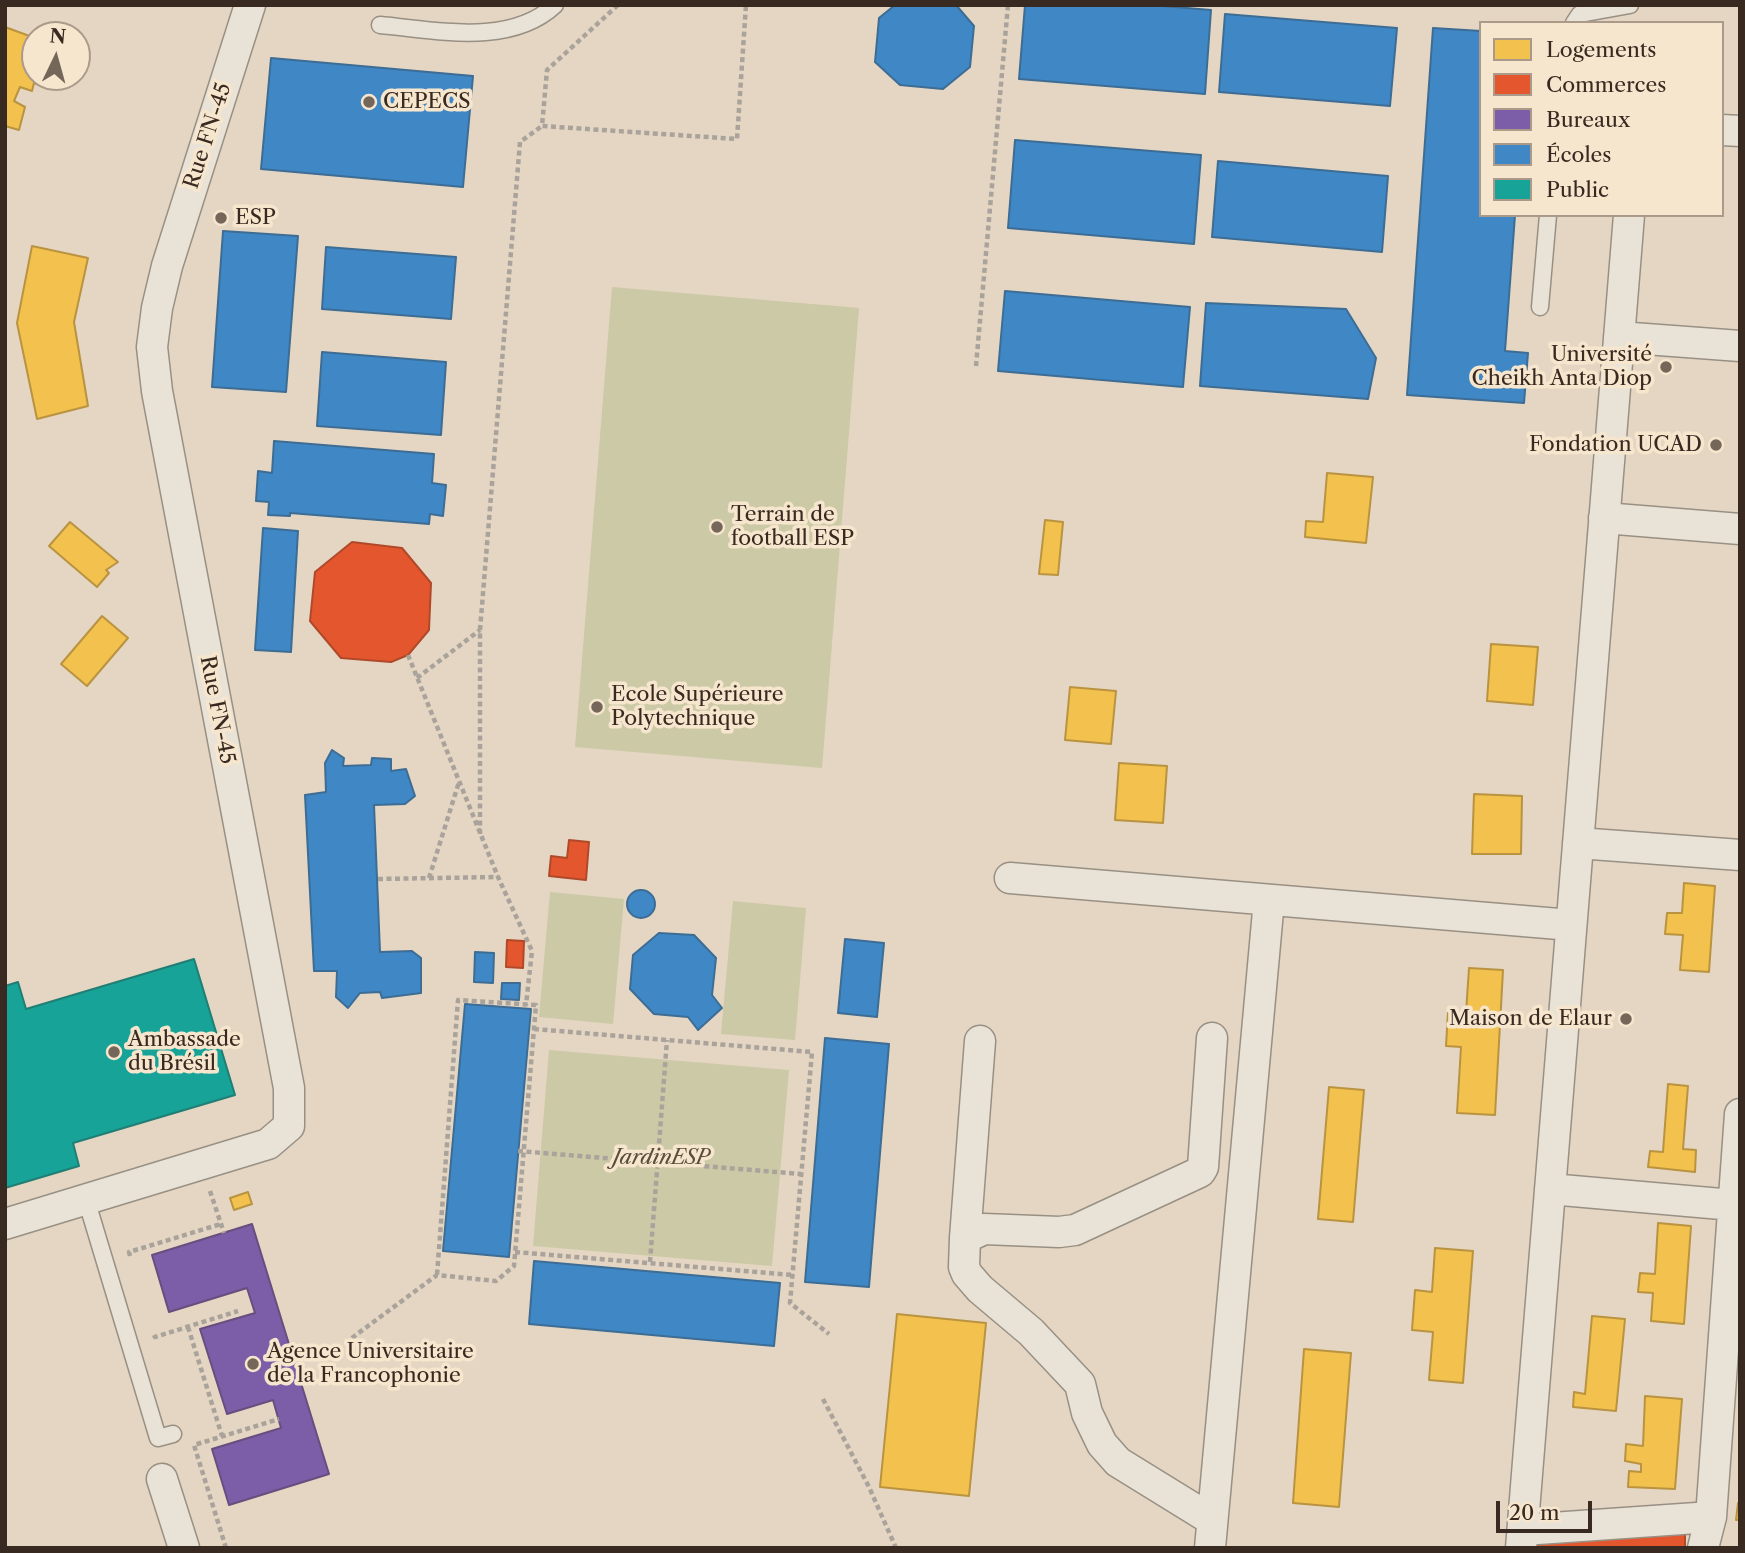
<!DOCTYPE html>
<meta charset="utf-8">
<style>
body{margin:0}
#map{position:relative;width:1745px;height:1553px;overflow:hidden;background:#e4d6c2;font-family:"Libre Caslon Text",serif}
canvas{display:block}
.frame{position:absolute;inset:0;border:7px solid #382921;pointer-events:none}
.legend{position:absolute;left:1479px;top:21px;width:245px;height:196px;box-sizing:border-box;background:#f7e6ce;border:2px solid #ab9a89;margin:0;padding:9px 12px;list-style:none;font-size:21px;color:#382921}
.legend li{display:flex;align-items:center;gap:14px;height:35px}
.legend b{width:35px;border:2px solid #ab9a89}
.north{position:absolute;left:21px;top:21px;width:70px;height:70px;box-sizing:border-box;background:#f7e6ce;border:2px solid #ab9a89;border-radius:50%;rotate:5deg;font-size:19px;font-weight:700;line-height:28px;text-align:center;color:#382921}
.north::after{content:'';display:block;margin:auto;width:24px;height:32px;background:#746659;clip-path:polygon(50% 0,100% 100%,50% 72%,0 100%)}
.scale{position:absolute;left:1496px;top:1501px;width:96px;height:32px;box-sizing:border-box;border:4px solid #382921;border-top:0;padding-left:9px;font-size:21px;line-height:24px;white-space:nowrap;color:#382921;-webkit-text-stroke:5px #f7e6ce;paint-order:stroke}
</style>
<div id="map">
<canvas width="1745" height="1553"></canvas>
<div class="frame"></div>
<ul class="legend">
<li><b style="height:19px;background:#f2c14e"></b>Logements</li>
<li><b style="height:19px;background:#e4572e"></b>Commerces</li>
<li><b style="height:19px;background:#7b5ea7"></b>Bureaux</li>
<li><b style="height:19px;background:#3f88c5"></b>Écoles</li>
<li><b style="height:19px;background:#17a398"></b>Public</li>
</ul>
<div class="north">N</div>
<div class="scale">20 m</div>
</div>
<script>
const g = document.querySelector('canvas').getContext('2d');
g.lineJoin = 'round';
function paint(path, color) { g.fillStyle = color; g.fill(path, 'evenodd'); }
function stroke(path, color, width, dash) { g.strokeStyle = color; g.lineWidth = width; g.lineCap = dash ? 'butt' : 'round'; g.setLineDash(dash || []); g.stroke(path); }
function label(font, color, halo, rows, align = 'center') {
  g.font = font + ' "Libre Caslon Text",serif'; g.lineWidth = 7; g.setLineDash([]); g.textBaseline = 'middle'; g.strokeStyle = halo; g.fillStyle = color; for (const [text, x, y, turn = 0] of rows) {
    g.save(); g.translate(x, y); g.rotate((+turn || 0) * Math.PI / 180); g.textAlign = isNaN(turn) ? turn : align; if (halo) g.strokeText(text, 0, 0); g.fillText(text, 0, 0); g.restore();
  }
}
paint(new Path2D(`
 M 612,287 L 859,308 L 822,768 L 575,747 Z
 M 550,892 L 624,899 L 613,1024 L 539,1017 Z
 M 733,901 L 806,908 L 795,1040 L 721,1034 Z
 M 549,1050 L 789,1070 L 772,1266 L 533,1246 Z`), '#ccc9a6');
const homes = new Path2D(`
 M 5,27 L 35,38 L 35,77 L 42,77 L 39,85 L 34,83 L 32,91 L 20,87 L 14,101 L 25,107 L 19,130 L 5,126 Z
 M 32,246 L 88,258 L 74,322 L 88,406 L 37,419 L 17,323 Z
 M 1327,473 L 1373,477 L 1366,543 L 1305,537 L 1306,521 L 1323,522 Z
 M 1045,520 L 1063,522 L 1058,575 L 1039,574 Z
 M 70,522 L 118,562 L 106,570 L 109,573 L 97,587 L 49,546 Z
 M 102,616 L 128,638 L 87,686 L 61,664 Z
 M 1491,644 L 1538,647 L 1533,705 L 1487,701 Z
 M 1070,687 L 1116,691 L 1111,744 L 1065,740 Z
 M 1119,763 L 1167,766 L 1163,823 L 1115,820 Z
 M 1474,794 L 1522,796 L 1521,854 L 1472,854 Z
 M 1684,883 L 1715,886 L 1709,972 L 1680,970 L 1683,935 L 1665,934 L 1667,913 L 1682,913 Z
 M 1469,968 L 1503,970 L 1495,1115 L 1457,1113 L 1461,1047 L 1446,1046 L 1448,1012 L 1466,1013 Z
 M 1668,1084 L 1688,1086 L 1683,1149 L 1696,1150 L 1695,1172 L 1648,1167 L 1650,1151 L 1663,1152 Z
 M 1329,1087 L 1364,1090 L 1353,1222 L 1318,1219 Z
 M 248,1192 L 252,1204 L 234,1210 L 230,1198 Z
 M 1658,1223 L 1691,1226 L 1684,1324 L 1651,1321 L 1653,1293 L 1638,1292 L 1640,1273 L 1655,1274 Z
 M 1435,1248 L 1473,1251 L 1463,1383 L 1429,1380 L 1433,1332 L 1412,1330 L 1415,1290 L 1432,1292 Z
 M 897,1314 L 986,1323 L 969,1496 L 880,1487 Z
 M 1592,1316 L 1625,1319 L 1616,1411 L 1573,1407 L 1574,1392 L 1585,1394 Z
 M 1304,1349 L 1351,1353 L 1339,1507 L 1293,1503 Z
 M 1645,1396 L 1682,1399 L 1675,1489 L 1628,1487 L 1629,1471 L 1641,1472 L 1641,1464 L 1625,1461 L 1626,1444 L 1643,1446 Z
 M 1738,1503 L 1740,1503 L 1740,1520 L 1736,1520 Z`);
paint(homes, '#f2c14e');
stroke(homes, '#ba9340', 2);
const shops = new Path2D(`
 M 352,542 L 402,548 L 431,583 L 429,630 L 408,655 L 391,662 L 341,658 L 310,621 L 315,572 Z
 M 569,840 L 589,842 L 586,880 L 549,876 L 551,856 L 567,858 Z
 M 507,940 L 524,941 L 523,968 L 506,967 Z
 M 1685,1522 L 1685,1548 L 1529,1548 L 1531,1535 Z`);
paint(shops, '#e4572e');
stroke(shops, '#b0492a', 2);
const offices = new Path2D(`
 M 252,1224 L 329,1474 L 229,1505 L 212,1449 L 281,1428 L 273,1400 L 227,1414 L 200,1329 L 255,1313 L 247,1288 L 169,1312 L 152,1255 Z`);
paint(offices, '#7b5ea7');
stroke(offices, '#674e7f', 2);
const schools = new Path2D(`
 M 895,5 L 956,5 L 974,26 L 970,67 L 943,89 L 900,85 L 875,62 L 879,18 Z
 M 1025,5 L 1151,5 L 1211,10 L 1205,94 L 1019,79 Z
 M 1225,14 L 1397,28 L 1390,106 L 1219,92 Z
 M 1433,28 L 1481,31 L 1481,215 L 1515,215 L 1505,351 L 1528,353 L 1524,403 L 1407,395 Z
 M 271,58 L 473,76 L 463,187 L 261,169 Z
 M 1015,140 L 1201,155 L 1194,244 L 1008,228 Z
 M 1218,161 L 1388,176 L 1382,252 L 1212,237 Z
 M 223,231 L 298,236 L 286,392 L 212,387 Z
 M 326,247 L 456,257 L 451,319 L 322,309 Z
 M 1005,291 L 1190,307 L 1183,387 L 998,371 Z
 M 1206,303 L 1346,309 L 1376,358 L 1368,399 L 1200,386 Z
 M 322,352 L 446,362 L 441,435 L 317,426 Z
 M 274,441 L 434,454 L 432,483 L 446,485 L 443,516 L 430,514 L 429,524 L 290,513 L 290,516 L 268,515 L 269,502 L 256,501 L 258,471 L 272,473 Z
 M 263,528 L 298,531 L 291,652 L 255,650 Z
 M 332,750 L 344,758 L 343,766 L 371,765 L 372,758 L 391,759 L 391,771 L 406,769 L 415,796 L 405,804 L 374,805 L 380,952 L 412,951 L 421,958 L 421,993 L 382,998 L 380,992 L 360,993 L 348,1008 L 336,997 L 337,971 L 314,971 L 305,795 L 326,792 L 325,763 Z
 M627 904a14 14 0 1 1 28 0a14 14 0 1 1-28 0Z
 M 659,933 L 694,935 L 716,958 L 712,995 L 722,1008 L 698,1030 L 688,1017 L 654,1014 L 630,989 L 633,955 Z
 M 845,939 L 884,943 L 877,1017 L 838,1013 Z
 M 475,952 L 494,953 L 493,983 L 474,982 Z
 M 502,983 L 520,983 L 519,1000 L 501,999 Z
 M 465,1004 L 531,1009 L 509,1257 L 443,1251 Z
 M 825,1038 L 889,1044 L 869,1287 L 805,1282 Z
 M 534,1261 L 780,1283 L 774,1346 L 529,1324 Z`);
paint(schools, '#3f88c5');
stroke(schools, '#3d6c94', 2);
const public = new Path2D(`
 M 194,959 L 235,1095 L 73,1143 L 79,1166 L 5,1188 L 5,986 L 18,982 L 26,1009 Z`);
paint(public, '#17a398');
stroke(public, '#217e74', 2);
const lane = new Path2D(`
 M 1574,23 L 1580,14 L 1630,5
 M 380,25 C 436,30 510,47 555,5
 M 1540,307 L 1548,215
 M 86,1199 L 158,1438 L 173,1434`);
const street = new Path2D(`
 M 1722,130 L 1740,131
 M 1619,337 L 1740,346
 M 1604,518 L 1740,529
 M 1578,843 L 1740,855
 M 1010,878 L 1571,925
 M 980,1041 L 965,1238 L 964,1267 L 967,1274 L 980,1289 L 1031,1332 L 1080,1384 L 1087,1413 L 1102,1444 L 1118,1462 L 1212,1520
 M 1550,1189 L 1733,1205
 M 5,1224 L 268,1144 L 289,1126 L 289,1088 L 157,391 L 152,347 L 157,308 L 167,266 L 250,5
 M 965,1238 L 984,1229 L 1059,1232 L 1075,1230 L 1200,1172 L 1203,1167 L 1212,1038
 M 162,1479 L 184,1548
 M 1523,1530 L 1711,1517
 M 1210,1548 L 1269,900
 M 1521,1548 L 1629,215
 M 1703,1548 L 1711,1517 L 1740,1114`);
stroke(lane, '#999084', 19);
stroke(street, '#999084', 33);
stroke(new Path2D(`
 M 618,5 L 547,70 L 542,126 L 737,139 L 746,5
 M 976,366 L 1008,5
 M 408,655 L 498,877 L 532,951 L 526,1005
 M 417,678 L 480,630
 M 480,834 L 480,630 L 520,142 L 542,126
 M 429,878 L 459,782
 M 378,879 L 498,877
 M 534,1029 L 812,1052 L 790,1303 L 829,1334
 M 518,1151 L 801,1174
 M 210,1191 L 224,1233
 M 515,1252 L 793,1275
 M 130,1256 L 129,1252 L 221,1224
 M 650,1262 L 667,1040
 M 188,1327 L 222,1436
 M 154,1335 L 155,1337 L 238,1311
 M 345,1343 L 437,1275 L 496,1281 L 514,1266 L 536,1005 L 458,1000 L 437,1275
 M 823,1399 L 869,1487 L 896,1548
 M 226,1548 L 194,1445 L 279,1419`), '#aaa39b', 4.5, [5, 3.5]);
stroke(lane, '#e9e2d7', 16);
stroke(street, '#e9e2d7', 30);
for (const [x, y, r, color] of [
 [369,102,7,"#746659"],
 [221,218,7,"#746659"],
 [1666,367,7,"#746659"],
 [1716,445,7,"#746659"],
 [717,527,7,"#746659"],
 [597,707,7,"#746659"],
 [1626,1019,7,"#746659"],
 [114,1052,7,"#746659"],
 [253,1364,7,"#746659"]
]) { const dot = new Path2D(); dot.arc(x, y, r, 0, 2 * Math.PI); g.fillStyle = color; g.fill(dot); stroke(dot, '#f7e6ce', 2.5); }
label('21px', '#382921', '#f7e6ce', [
 ["CEPECS",383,102],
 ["ESP",235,218],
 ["Université",1652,355,"right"],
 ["Cheikh Anta Diop",1652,379,"right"],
 ["Fondation UCAD",1702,445,"right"],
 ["Terrain de",731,515],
 ["football ESP",731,539],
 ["Ecole Supérieure",611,695],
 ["Polytechnique",611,719],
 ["Maison de Elaur",1612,1019,"right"],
 ["Ambassade",128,1040],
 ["du Brésil",128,1064],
 ["Agence Universitaire",267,1352],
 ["de la Francophonie",267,1376]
], 'left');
label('21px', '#382921', '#f7e6ce', [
 ["Rue FN-45",208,136,-72],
 ["Rue FN-45",217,710,79]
]);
label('italic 21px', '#584e3c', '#f7e6ce', [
 ["JardinESP",661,1158]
]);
</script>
